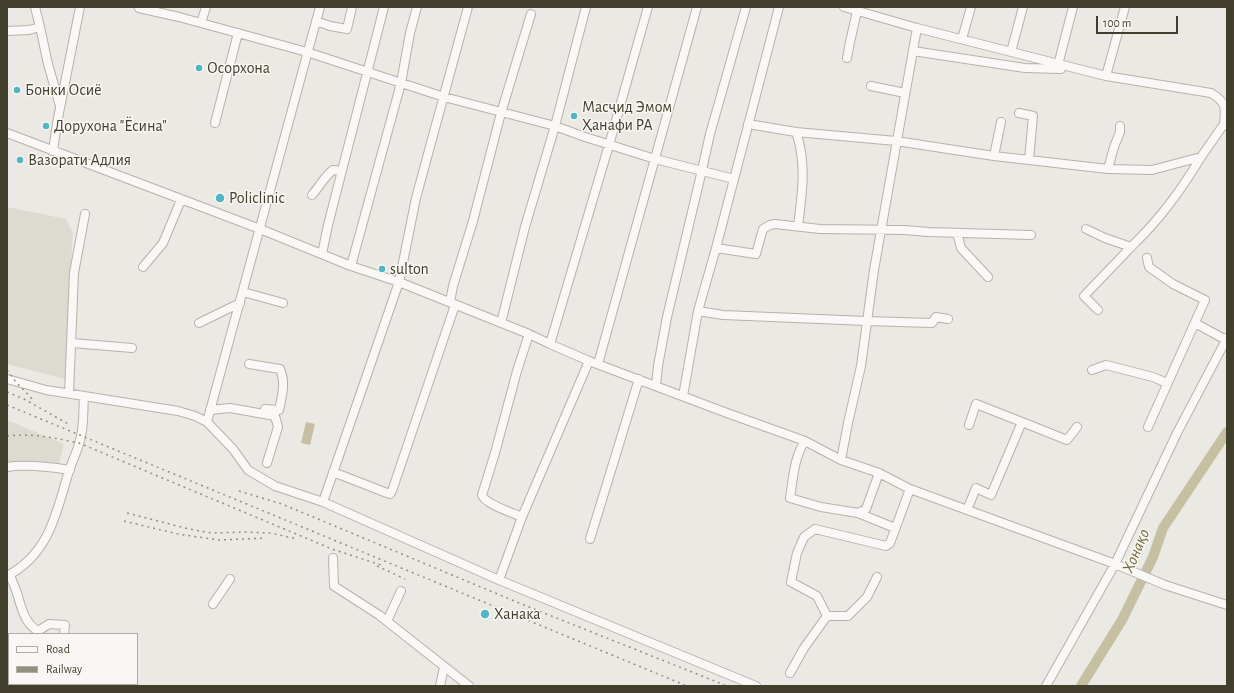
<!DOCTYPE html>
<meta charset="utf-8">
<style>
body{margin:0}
#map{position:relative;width:1234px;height:693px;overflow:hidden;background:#eae9e3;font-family:"Alegreya Sans",sans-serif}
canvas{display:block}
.frame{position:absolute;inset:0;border:8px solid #413f2c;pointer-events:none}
.legend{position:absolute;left:8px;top:633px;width:130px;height:52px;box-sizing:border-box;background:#f8f7f3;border:1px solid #afada3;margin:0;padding:5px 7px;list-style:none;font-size:12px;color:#413f2c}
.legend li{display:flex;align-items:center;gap:8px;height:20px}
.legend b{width:20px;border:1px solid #afada3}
.scale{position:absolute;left:1096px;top:16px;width:82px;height:18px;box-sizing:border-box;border:2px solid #413f2c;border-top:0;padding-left:5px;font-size:12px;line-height:14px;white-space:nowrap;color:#413f2c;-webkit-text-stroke:3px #f8f7f3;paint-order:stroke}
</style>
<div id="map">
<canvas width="1234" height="693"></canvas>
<div class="frame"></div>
<ul class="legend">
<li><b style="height:5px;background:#f9f8f6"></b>Road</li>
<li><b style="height:5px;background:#92917e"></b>Railway</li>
</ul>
<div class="scale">100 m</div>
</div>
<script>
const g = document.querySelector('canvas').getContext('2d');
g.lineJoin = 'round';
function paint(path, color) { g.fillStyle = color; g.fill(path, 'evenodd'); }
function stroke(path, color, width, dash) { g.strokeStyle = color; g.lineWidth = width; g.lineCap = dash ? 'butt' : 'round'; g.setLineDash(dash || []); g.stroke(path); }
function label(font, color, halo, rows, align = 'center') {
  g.font = font + ' "Alegreya Sans",sans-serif'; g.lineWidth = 3; g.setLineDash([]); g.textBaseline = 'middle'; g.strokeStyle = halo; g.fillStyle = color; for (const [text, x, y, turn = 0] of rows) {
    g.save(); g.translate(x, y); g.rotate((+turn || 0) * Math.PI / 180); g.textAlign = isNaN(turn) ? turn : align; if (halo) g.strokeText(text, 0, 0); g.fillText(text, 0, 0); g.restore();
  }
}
paint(new Path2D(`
 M 7,207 L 66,219 L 73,233 L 68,311 L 66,379 L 7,364 Z
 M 7,420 L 64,444 L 59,464 L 7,469 Z`), '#dcdbd2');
paint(new Path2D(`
 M 306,422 L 315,424 L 310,445 L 301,443 Z`), '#c7bfa2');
stroke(new Path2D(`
 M 1081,686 L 1122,620 L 1153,557 L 1163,528 L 1227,432`), '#c7bfa2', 10);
const minor = new Path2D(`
 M 35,7 L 40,27 L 48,64 L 60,106
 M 844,7 L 917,28 L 1106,76 L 1211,93 C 1226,102 1226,107 1224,124
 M 139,8 L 179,17 L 307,52 L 444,97 L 555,126 L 585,137 L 655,159 L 734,179
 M 316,21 L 330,26 L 347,29 L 352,7
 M 201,23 L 206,7
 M 7,31 L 29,30 L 40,27
 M 962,39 L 971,7
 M 913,51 L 1025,68 L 1061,69
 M 1011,52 L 1023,7
 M 847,58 L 850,42 L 857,11
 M 1058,65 L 1073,7
 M 1106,76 L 1125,7
 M 871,86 L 905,93
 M 1019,113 L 1033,116 L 1029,160
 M 215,123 L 238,33
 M 748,124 L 796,132 L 896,141 L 994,156 L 1108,169 L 1152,170 L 1201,157 L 1224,124 L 1227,126
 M 796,132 C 807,163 802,194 798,226
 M 7,133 L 260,229 L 351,266 L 399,282 L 529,334 L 550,344 L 589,361 L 727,413 L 805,441 L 841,460 L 879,473 L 910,489 L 1115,564 L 1165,585 L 1227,605
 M 53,151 L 57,123 L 80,7
 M 994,156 L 1001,122
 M 1108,169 L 1114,147 L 1120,132 L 1120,126
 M 312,195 C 320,186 324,177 333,170 L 341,171
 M 1086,229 L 1105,238 L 1131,247 C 1160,219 1180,192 1201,157
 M 957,233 L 961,248 L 988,277
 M 716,248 L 756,254 L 763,229 L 770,225 L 775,224 L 820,229 L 905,230 L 928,232 L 1031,235
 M 322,254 L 328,225 L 384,7
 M 1147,258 L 1149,267 L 1173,284 L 1205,300 L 1148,427
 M 351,266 L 401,83 L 410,33 L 417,7
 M 143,267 L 163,243 L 181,200
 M 243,292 L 283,303
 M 450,302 L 453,286 L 473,221 L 501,113 L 531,14
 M 1098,310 L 1084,296 L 1131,247
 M 698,311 L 723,315 L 867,321 L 932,323 L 936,317 L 948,319
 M 199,323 L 240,303
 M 501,323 L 525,227 L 555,126 L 586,7
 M 1195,323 L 1226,340
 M 72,343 L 132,348
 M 550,344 L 609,145 L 648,7
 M 249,364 L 280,369 C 286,383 282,396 279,410 L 265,409
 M 598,364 L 697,7
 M 1092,370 L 1106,365 L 1153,377 L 1167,383
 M 7,379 L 46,390 L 84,396
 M 656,385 L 658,366 L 667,317 L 702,170 L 710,134 L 746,7
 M 69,393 L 74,273 L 85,214
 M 683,396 L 698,311 L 716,248 L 779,7
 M 210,410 L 230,408 L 275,416 L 278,427 L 267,463
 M 207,422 L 233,449 L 248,470 L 275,486 L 323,502 L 499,580 L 756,686
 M 1022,422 L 1067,440 L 1077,427
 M 805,441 C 794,457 793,479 790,498 L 821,507 L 858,513 L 895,528
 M 841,460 L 848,423 L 861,366 L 874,270 L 917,28
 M 7,467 C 26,464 50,467 70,470
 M 333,472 L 387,493 L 390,494 L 392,491 L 455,305
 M 323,502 L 399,282 L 416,198 L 468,7
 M 967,510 L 976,488 L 991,495 L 1022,422 L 976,404 L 969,425
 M 858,513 L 866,509 L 879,473
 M 522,517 C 513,513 485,504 482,495 L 495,453 L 517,371 L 529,334
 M 590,539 L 639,379
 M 333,558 L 334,586 L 379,615 L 469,686
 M 10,575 C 12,581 15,587 17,593 C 21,606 24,623 38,631 L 49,624 L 65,625 L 64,634
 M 7,576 C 50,553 56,513 69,471 C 73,459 79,448 81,436 C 84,423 83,409 84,396 L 178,411 L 195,416 L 207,422 L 320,7
 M 499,580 L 522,517 L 589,361
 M 213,604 L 230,579
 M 827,616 L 848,616 L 867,597 L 877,577
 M 387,621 L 401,591
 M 7,655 L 9,656
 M 790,673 L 804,648 L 827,616 L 817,596 L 791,582 L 797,553 L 804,537 L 815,529 L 886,546 L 890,543 L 910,489
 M 27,684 L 28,686
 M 440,686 L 444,667
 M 1046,686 L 1115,564 L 1177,433 L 1227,338`);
stroke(minor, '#b4b3a8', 10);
stroke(minor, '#f9f8f6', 8);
stroke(new Path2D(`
 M 7,370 L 16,382 L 34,401
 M 7,392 L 24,399 L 70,425
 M 7,405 L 687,686
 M 7,436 C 31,433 55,438 79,443 L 332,549 L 384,566
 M 239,491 L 282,504 L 524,605 L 727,686
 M 127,513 L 189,529 L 212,533 L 246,532 L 270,533 L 298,539
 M 124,521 L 178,534 L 219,540 L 266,538
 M 377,566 L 405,579`), '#92917e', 1.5, [2, 4]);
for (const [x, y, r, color] of [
 [199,68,4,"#54b4c3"],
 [17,90,4,"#54b4c3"],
 [574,116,4,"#54b4c3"],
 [46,126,4,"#54b4c3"],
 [20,160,4,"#54b4c3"],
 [220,198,5,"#54b4c3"],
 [382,269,4,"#54b4c3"],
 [485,614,5,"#54b4c3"]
]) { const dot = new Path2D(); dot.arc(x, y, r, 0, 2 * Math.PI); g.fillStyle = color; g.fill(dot); stroke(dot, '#f8f7f3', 1.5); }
label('16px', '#413f2c', '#f8f7f3', [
 ["Осорхона",207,68],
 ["Бонки Осиё",25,90],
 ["Масҷид Эмом",582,107],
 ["Ҳанафи РА",582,125],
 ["Дорухона \"Ёсина\"",54,126],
 ["Вазорати Адлия",28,160],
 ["Policlinic",229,198],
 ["sulton",390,269],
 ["Ханака",494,614]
], 'left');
label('italic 17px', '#72693a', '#f8f7f3', [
 ["Хонақо",1136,551,-67]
]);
</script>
